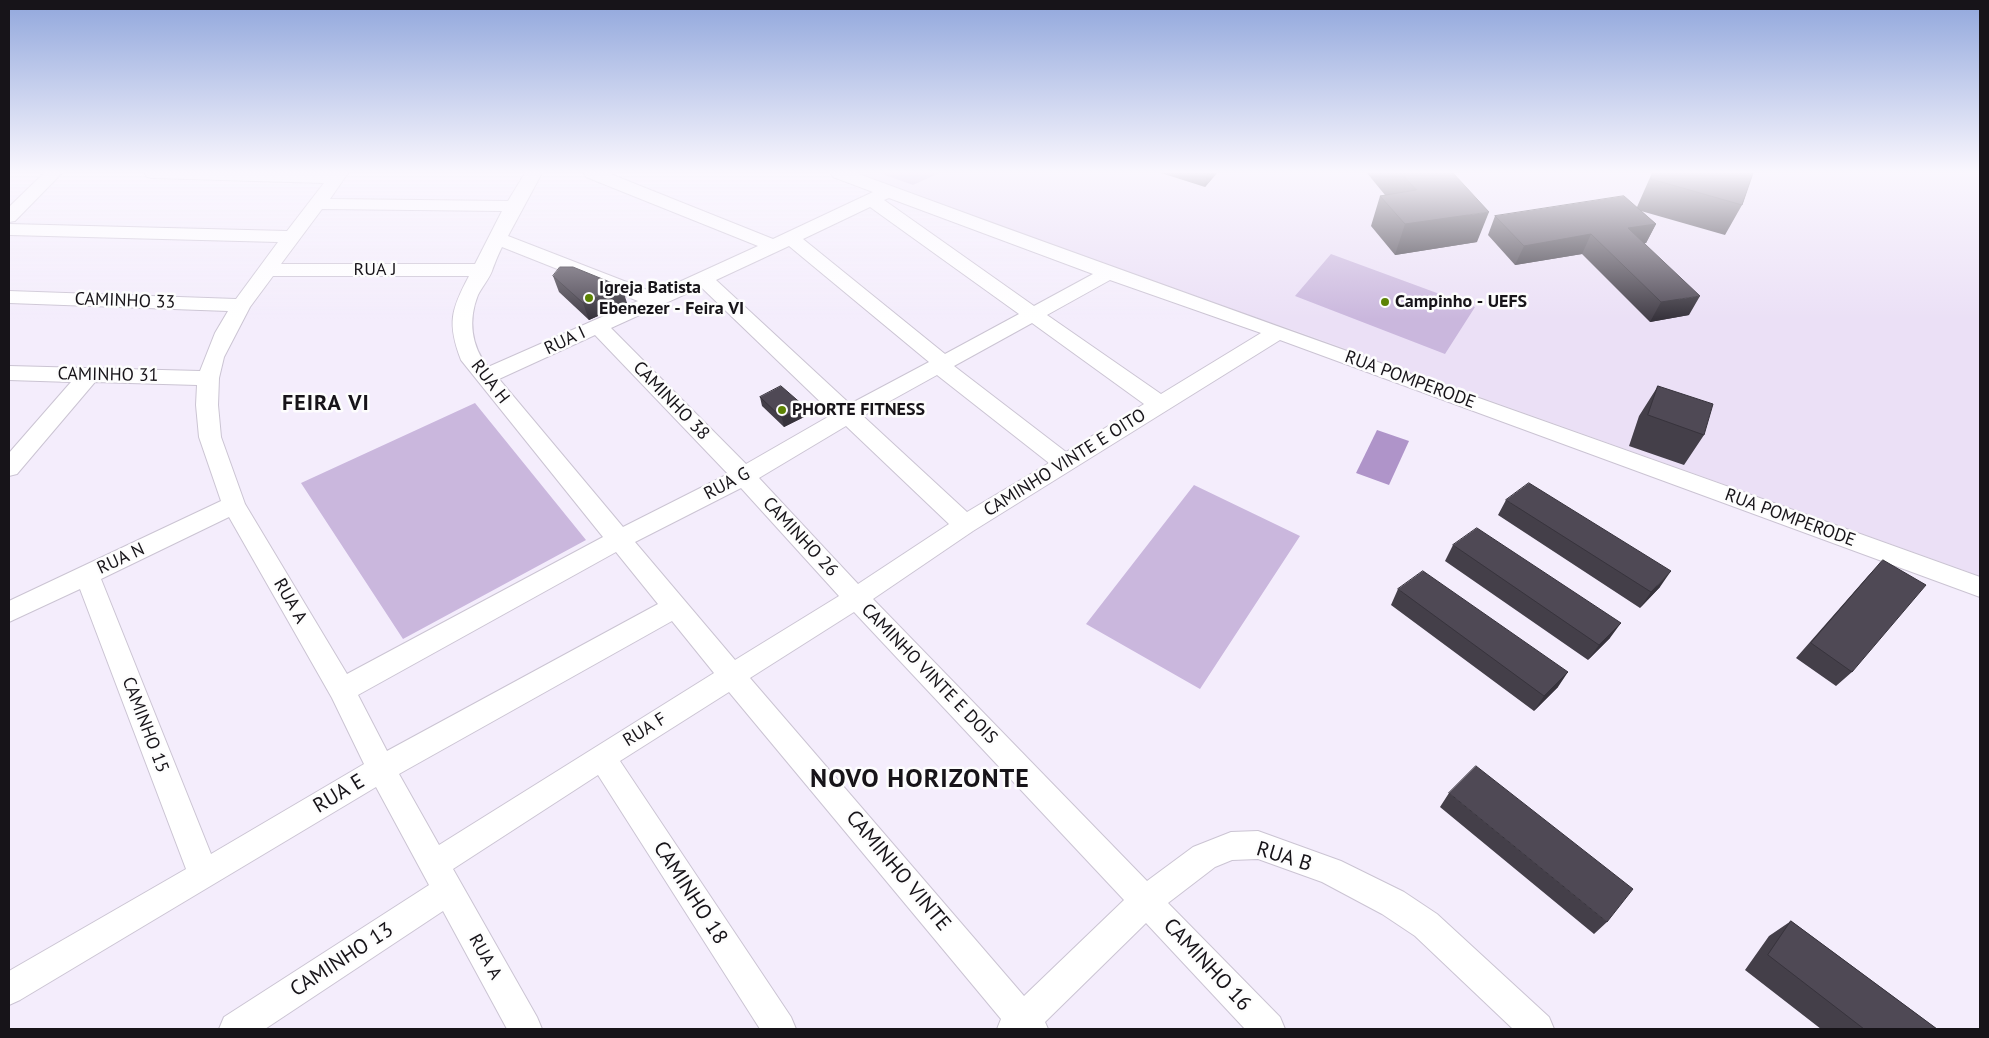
<!DOCTYPE html>
<style>
body{margin:0}
#map{position:relative;width:1989px;height:1038px;overflow:hidden;background:#f4edfc;font-family:"PT Sans",sans-serif}
canvas{display:block}
.frame{position:absolute;inset:0;border:10px solid #171419;pointer-events:none}
</style>
<div id="map">
<canvas width="1989" height="1038"></canvas>
<div class="frame"></div>
</div>
<script>
const g = document.querySelector('canvas').getContext('2d');
g.lineJoin = 'round';
function paint(path, color) { g.fillStyle = color; g.fill(path, 'evenodd'); }
function stroke(path, color, width, dash) { g.strokeStyle = color; g.lineWidth = width; g.lineCap = dash ? 'butt' : 'round'; g.setLineDash(dash || []); g.stroke(path); }
function label(font, color, halo, rows, align = 'center') {
  g.font = font + ' "PT Sans",sans-serif'; g.lineWidth = 5; g.setLineDash([]); g.textBaseline = 'middle'; g.strokeStyle = halo; g.fillStyle = color; for (const [text, x, y, turn = 0] of rows) {
    g.save(); g.translate(x, y); g.rotate((+turn || 0) * Math.PI / 180); g.textAlign = isNaN(turn) ? turn : align; if (halo) g.strokeText(text, 0, 0); g.fillText(text, 0, 0); g.restore();
  }
}
paint(new Path2D(`
 M 848,173 L 1980,173 L 1980,576 L 1290,329 L 1180,292 Z`), '#ebe0f6');
paint(new Path2D(`
 M 879,173 L 939,173 L 913,185 Z
 M 1331,254 L 1475,307 L 1445,354 L 1295,296 Z
 M 475,403 L 586,540 L 403,639 L 301,483 Z
 M 1194,485 L 1300,536 L 1200,689 L 1086,624 Z`), '#cab7dd');
paint(new Path2D(`
 M 1377,430 L 1409,441 L 1389,485 L 1356,473 Z`), '#af94c9');
const street = new Path2D(`
 M 44,173 L 62,173 L 15,221 L 9,222 L 9,207 Z
 M 145,173 L 348,173 L 330,199 L 508,201 L 525,173 L 542,173 L 508,236 L 655,293 L 758,246 L 586,177 L 584,173 L 608,173 L 773,239 L 873,192 L 833,177 L 831,173 L 856,173 C 1229,311 1606,442 1980,577 L 1980,597 L 1280,340 L 973,531 L 873,599 L 1147,881 L 1193,847 L 1231,832 L 1258,831 L 1341,861 L 1404,892 L 1437,914 L 1549,1017 L 1554,1029 L 1513,1029 L 1415,936 L 1382,914 L 1322,882 L 1258,859 L 1232,860 L 1215,867 L 1168,903 L 1280,1017 L 1285,1029 L 1245,1029 L 1146,923 L 1045,1022 L 1048,1029 L 997,1029 L 1001,1019 L 729,692 L 620,761 L 791,1017 L 796,1029 L 760,1029 L 598,775 L 453,869 L 537,1017 L 542,1029 L 507,1029 L 443,911 L 265,1029 L 219,1029 L 224,1017 L 429,885 L 376,787 L 20,1000 L 9,1005 L 9,971 L 186,869 L 80,589 L 9,622 L 9,601 L 221,501 L 199,437 L 196,405 L 197,385 L 95,382 L 17,474 L 9,476 L 9,453 L 71,382 L 9,380 L 9,366 L 200,371 L 215,333 L 228,311 L 9,303 L 9,291 L 236,299 L 278,242 L 9,235 L 9,224 L 287,231 L 324,183 L 153,178 L 147,177 ZM 889,198 L 1093,274 L 1034,306 L 884,200 ZM 870,207 L 1019,314 L 945,354 L 803,239 ZM 322,209 L 502,211 L 475,264 L 281,264 ZM 789,246 L 929,362 L 850,404 L 716,280 ZM 502,247 L 638,301 L 488,367 C 471,346 468,320 478,295 C 482,287 489,279 492,271 C 494,265 498,255 502,247 ZM 273,276 L 469,276 C 451,310 447,323 461,360 L 603,537 L 347,674 L 245,504 L 221,437 L 218,405 L 219,378 L 224,357 L 250,307 ZM 1110,280 L 1261,333 L 1161,394 L 1047,315 ZM 701,287 L 833,414 L 746,464 L 611,328 ZM 1032,323 L 1144,404 L 1066,452 L 954,366 ZM 595,335 L 728,474 L 623,527 L 499,379 ZM 937,375 L 1049,463 L 967,512 L 863,416 ZM 846,426 L 949,524 L 858,584 L 759,478 ZM 741,488 L 839,596 L 735,660 L 635,542 ZM 229,517 L 332,698 L 364,764 L 211,854 L 101,579 ZM 616,552 L 658,604 L 387,751 L 358,695 ZM 854,612 L 1124,900 L 1024,996 L 750,678 ZM 672,621 L 714,673 L 439,845 L 399,774 Z`);
stroke(street, '#cbc4d3', 2);
paint(street, '#fff');
paint(new Path2D(`
 M 1161,173 L 1217,173 L 1205,187 Z
 M 1367,173 L 1453,173 L 1477,242 L 1395,255 L 1371,226 L 1380,196 L 1385,195 Z
 M 1652,173 L 1753,173 L 1742,205 L 1725,235 L 1641,211 L 1656,224 L 1646,243 L 1644,243 L 1689,315 L 1650,322 L 1582,254 L 1515,265 L 1488,235 L 1495,216 L 1637,207 Z
 M 553,276 L 627,303 L 589,320 L 559,292 Z
 M 1658,386 L 1704,435 L 1684,465 L 1629,446 L 1639,416 Z
 M 760,397 L 806,416 L 784,427 L 762,406 Z
 M 1506,500 L 1660,587 L 1640,608 L 1498,515 Z
 M 1453,545 L 1610,638 L 1588,660 L 1445,561 Z
 M 1883,560 L 1852,672 L 1836,686 L 1796,658 L 1868,576 Z
 M 1398,589 L 1558,687 L 1534,711 L 1391,605 Z
 M 1449,793 L 1607,922 L 1594,934 L 1440,807 Z
 M 1791,921 L 1937,1029 L 1821,1029 L 1745,970 L 1769,936 Z`), '#443f49');
paint(new Path2D(`
 M 1207,173 L 1217,173 L 1205,187 Z
 M 1489,212 L 1477,242 L 1395,255 L 1405,224 Z
 M 1656,224 L 1646,243 L 1618,248 L 1628,228 Z
 M 1591,234 L 1582,254 L 1515,265 L 1524,246 Z
 M 622,287 L 627,303 L 589,320 L 583,303 Z
 M 1700,296 L 1689,315 L 1650,322 L 1661,302 Z
 M 804,406 L 806,416 L 784,427 L 782,418 Z
 M 1671,571 L 1660,587 L 1640,608 L 1651,592 Z
 M 1621,623 L 1610,638 L 1588,660 L 1599,645 Z
 M 1568,672 L 1558,687 L 1534,711 L 1544,696 Z`), '#37333c');
const building = new Path2D(`
 M 1401,173 L 1453,173 L 1489,212 L 1405,224 L 1380,196 L 1416,190 Z
 M 1653,173 L 1753,173 L 1742,205 L 1651,179 Z
 M 1624,196 L 1656,224 L 1628,228 L 1700,296 L 1661,302 L 1591,234 L 1524,246 L 1495,216 Z
 M 560,267 L 573,267 L 622,287 L 583,303 L 553,276 Z
 M 781,386 L 804,406 L 782,418 L 760,397 Z
 M 1658,386 L 1713,404 L 1704,435 L 1648,415 Z
 M 1529,483 L 1671,571 L 1651,592 L 1506,500 Z
 M 1477,528 L 1621,623 L 1599,645 L 1453,545 Z
 M 1883,560 L 1926,585 L 1852,672 L 1811,643 Z
 M 1423,571 L 1568,672 L 1544,696 L 1398,589 Z
 M 1476,766 L 1633,889 L 1607,922 L 1449,793 Z
 M 1791,921 L 1937,1029 L 1864,1029 L 1768,955 Z`);
paint(building, '#4f4955');
stroke(building, '#37333c', 1);
const sky = g.createLinearGradient(0, 0, 0, 319);
sky.addColorStop(0, '#91a7dc');
sky.addColorStop(0.54, '#faf7fe');
sky.addColorStop(1, '#faf7fe00');
g.fillStyle = sky;
g.fillRect(0, 0, 1989, 319);
for (const [x, y, r, color] of [
 [589,298,5,"#5d8305"],
 [1385,302,5,"#5d8305"],
 [782,410,5,"#5d8305"]
]) { const dot = new Path2D(); dot.arc(x, y, r, 0, 2 * Math.PI); g.fillStyle = color; g.fill(dot); stroke(dot, '#fdfdfd', 2); }
label('18px', '#171419', '#fdfdfd', [
 ["RUA J",375,270],
 ["CAMINHO 33",125,301,2],
 ["RUA I",565,341,-25],
 ["CAMINHO 31",108,375,1],
 ["RUA POMPERODE",1410,380,20],
 ["RUA H",490,382,52],
 ["CAMINHO 38",671,401,46],
 ["CAMINHO VINTE E OITO",1065,463,-32],
 ["RUA G",727,484,-28],
 ["RUA POMPERODE",1790,518,20],
 ["CAMINHO 26",800,537,47],
 ["RUA N",121,559,-25],
 ["RUA A",290,601,60],
 ["CAMINHO VINTE E DOIS",929,674,46],
 ["CAMINHO 15",145,725,69],
 ["RUA F",645,730,-32],
 ["RUA A",485,957,61]
]);
label('bold 18px', '#171419', '#fdfdfd', [
 ["Igreja Batista",599,288],
 ["Ebenezer - Feira VI",599,309],
 ["Campinho - UEFS",1395,302],
 ["PHORTE FITNESS",792,410]
], 'left');
label('21px', '#171419', '#fdfdfd', [
 ["RUA E",339,794,-31],
 ["RUA B",1284,857,17],
 ["CAMINHO VINTE",898,871,50],
 ["CAMINHO 18",690,893,57],
 ["CAMINHO 13",342,960,-33],
 ["CAMINHO 16",1207,965,47]
]);
g.letterSpacing = '1px';
label('bold 22px', '#171419', '#fdfdfd', [
 ["FEIRA VI",326,404]
]);
g.letterSpacing = '0px';
g.letterSpacing = '1px';
label('bold 26px', '#171419', '#fdfdfd', [
 ["NOVO HORIZONTE",920,780]
]);
g.letterSpacing = '0px';
</script>
